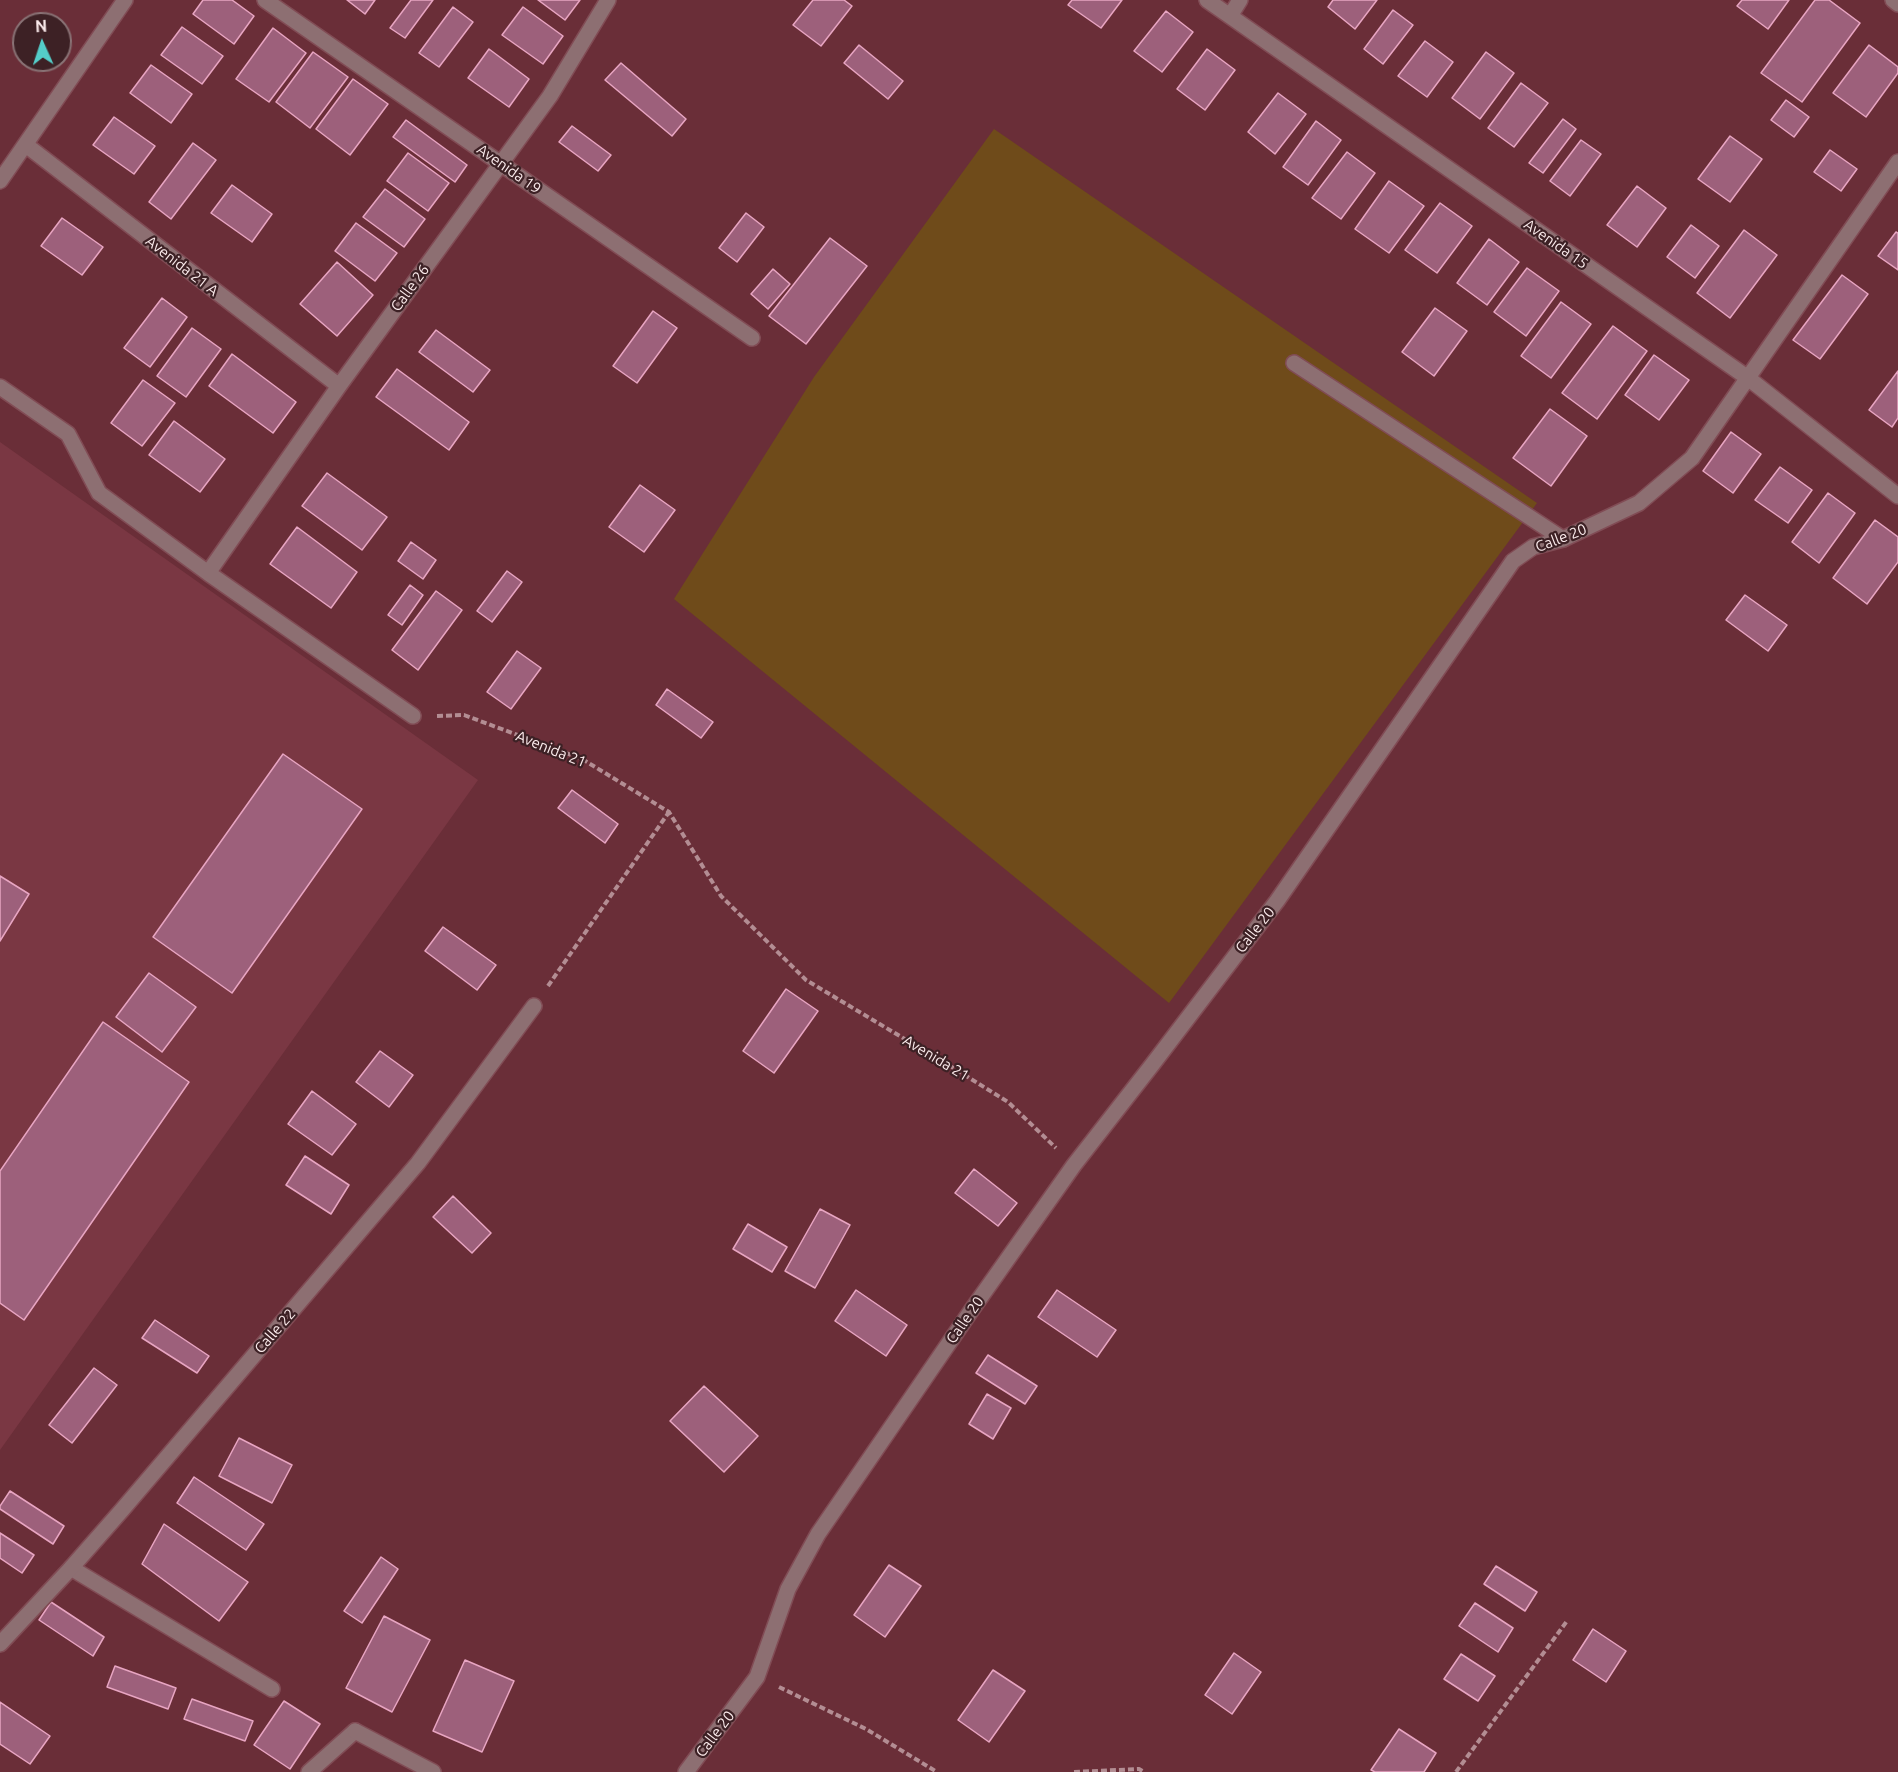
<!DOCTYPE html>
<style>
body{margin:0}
#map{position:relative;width:1898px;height:1772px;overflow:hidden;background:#6a2e38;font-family:Ubuntu,sans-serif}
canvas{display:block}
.north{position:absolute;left:12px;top:12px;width:60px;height:60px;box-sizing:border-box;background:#3d2125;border:2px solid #897275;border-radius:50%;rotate:357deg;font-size:16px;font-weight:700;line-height:24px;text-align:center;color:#fbebec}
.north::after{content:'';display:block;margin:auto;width:21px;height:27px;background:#54cdc9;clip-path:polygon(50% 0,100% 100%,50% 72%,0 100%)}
</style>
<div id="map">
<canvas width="1898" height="1772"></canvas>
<div class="north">N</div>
</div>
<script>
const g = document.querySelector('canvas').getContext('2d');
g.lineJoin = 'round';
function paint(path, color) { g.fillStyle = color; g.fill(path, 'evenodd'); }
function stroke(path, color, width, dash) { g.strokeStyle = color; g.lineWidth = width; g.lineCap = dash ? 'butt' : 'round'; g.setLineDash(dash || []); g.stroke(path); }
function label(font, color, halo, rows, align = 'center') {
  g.font = font + ' Ubuntu,sans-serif'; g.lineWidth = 4.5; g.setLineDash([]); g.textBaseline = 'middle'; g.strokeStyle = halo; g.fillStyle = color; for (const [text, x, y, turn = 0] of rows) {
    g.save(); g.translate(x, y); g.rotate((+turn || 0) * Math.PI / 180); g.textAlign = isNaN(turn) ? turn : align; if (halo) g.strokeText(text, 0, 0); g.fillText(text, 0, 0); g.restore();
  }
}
paint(new Path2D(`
 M 0,442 L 478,780 L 0,1450 Z`), '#7a3743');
paint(new Path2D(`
 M 994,129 L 1537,503 L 1169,1003 L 674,599 L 814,377 Z`), '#6f4b1a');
const building = new Path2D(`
 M 203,0 L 232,0 L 254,16 L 234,44 L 193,14 Z
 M 347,0 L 375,0 L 365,14 Z
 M 411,0 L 433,0 L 405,38 L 390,28 Z
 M 538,0 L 580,0 L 565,20 Z
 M 813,0 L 844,0 L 852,6 L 821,46 L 793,25 Z
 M 1072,0 L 1122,0 L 1101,28 L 1068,5 Z
 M 1333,0 L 1377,0 L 1355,29 L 1328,7 Z
 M 1742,0 L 1789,0 L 1768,29 L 1737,6 Z
 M 1815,0 L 1829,0 L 1860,23 L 1802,102 L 1761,73 Z
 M 453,7 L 473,22 L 439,67 L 419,53 Z
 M 523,7 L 563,36 L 543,64 L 502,35 Z
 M 1393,10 L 1413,25 L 1383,64 L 1364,49 Z
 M 1166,11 L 1193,32 L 1162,72 L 1134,51 Z
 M 182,27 L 223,56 L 202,84 L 161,55 Z
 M 273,28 L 306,53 L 269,102 L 236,79 Z
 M 1425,41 L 1453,62 L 1427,97 L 1398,76 Z
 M 859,45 L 903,81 L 888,99 L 844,63 Z
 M 1869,45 L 1898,67 L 1898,73 L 1866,117 L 1833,93 Z
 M 489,49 L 529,79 L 509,107 L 468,78 Z
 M 1207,49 L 1235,70 L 1205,110 L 1177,89 Z
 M 313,52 L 348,77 L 310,128 L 276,102 Z
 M 1486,52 L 1514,73 L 1480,119 L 1452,98 Z
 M 621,63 L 686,119 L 672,136 L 605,80 Z
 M 151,65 L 192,94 L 171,123 L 130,93 Z
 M 353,79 L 388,104 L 350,155 L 316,129 Z
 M 1521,83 L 1548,103 L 1514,147 L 1488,128 Z
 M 1278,93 L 1306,114 L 1275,154 L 1248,132 Z
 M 1786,100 L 1809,117 L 1794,137 L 1771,120 Z
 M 114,117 L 155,146 L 134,174 L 93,145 Z
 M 1563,119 L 1576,129 L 1543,173 L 1529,163 Z
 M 406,120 L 467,165 L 455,182 L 393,137 Z
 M 1316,121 L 1341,140 L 1308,185 L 1283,167 Z
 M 572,126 L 611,155 L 598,171 L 559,142 Z
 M 1730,136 L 1762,159 L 1730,202 L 1698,179 Z
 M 1581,140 L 1601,154 L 1570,196 L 1550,181 Z
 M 193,143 L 216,160 L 171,219 L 149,202 Z
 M 1830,150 L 1857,169 L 1841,191 L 1814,172 Z
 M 1347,152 L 1375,173 L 1341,219 L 1312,198 Z
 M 408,153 L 449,183 L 428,211 L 387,181 Z
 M 1389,181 L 1424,206 L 1389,253 L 1355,229 Z
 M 232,185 L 272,214 L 252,242 L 211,213 Z
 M 1637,186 L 1666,208 L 1637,247 L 1607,225 Z
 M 385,189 L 425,219 L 404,247 L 363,217 Z
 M 1440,203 L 1472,226 L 1437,273 L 1405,250 Z
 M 746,213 L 764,227 L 737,262 L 719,248 Z
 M 62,218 L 103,247 L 82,275 L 41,246 Z
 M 356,223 L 397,253 L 375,281 L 335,251 Z
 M 1691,225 L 1719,246 L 1695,278 L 1667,257 Z
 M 1744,230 L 1777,255 L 1730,318 L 1697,293 Z
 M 1896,232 L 1898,233 L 1898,270 L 1878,256 Z
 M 830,238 L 867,266 L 806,344 L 769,316 Z
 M 1489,239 L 1519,262 L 1487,305 L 1457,283 Z
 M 337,262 L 373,295 L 337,336 L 300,304 Z
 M 1527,268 L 1559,291 L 1526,336 L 1494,312 Z
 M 773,269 L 790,284 L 768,309 L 751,294 Z
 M 1842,275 L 1868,294 L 1820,359 L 1793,340 Z
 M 162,298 L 187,317 L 150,367 L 124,348 Z
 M 1561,302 L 1591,324 L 1551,378 L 1521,356 Z
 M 1435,308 L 1467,331 L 1434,376 L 1402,352 Z
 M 653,311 L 677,328 L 637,383 L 613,366 Z
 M 1613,326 L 1647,351 L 1597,419 L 1562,393 Z
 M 192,328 L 221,349 L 186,397 L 157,376 Z
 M 436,330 L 490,370 L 473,392 L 419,352 Z
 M 232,354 L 296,402 L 273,433 L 209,386 Z
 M 1654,355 L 1689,380 L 1659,420 L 1625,395 Z
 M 397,369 L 469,422 L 449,450 L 376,397 Z
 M 1898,371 L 1898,418 L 1892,427 L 1869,410 Z
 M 143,380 L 175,403 L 142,446 L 111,423 Z
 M 1550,409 L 1587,436 L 1551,486 L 1513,458 Z
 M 174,421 L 225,459 L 200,492 L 149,455 Z
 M 1731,432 L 1761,454 L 1733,493 L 1703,471 Z
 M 1780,467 L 1812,490 L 1788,523 L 1755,500 Z
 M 327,473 L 387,517 L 362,550 L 302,506 Z
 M 640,485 L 675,510 L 644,552 L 609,527 Z
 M 1828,493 L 1855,513 L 1819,563 L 1792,542 Z
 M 1875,520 L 1898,537 L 1898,562 L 1867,604 L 1833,578 Z
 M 297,527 L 357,572 L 331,608 L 270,564 Z
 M 411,542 L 436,560 L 423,579 L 398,561 Z
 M 507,571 L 522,582 L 492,622 L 477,611 Z
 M 410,585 L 423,595 L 402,625 L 388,615 Z
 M 436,591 L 462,610 L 418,670 L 392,650 Z
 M 1745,595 L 1787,625 L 1768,651 L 1726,620 Z
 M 517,651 L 541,668 L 511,709 L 487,692 Z
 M 667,689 L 713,722 L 701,738 L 656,705 Z
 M 283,754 L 362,809 L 232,993 L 153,937 Z
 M 572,790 L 618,824 L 605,843 L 558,808 Z
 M 0,876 L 29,894 L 0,941 Z
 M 443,927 L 496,965 L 477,990 L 425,951 Z
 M 149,973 L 196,1007 L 162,1052 L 116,1017 Z
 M 786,989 L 818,1011 L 774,1073 L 743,1051 Z
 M 103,1022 L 189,1082 L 24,1320 L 0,1303 L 0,1171 Z
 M 380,1051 L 413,1075 L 389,1107 L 356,1082 Z
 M 312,1091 L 356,1124 L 332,1155 L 288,1124 Z
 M 305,1156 L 349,1185 L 331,1214 L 286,1185 Z
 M 974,1169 L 1017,1203 L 998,1226 L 955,1193 Z
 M 453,1196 L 491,1233 L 472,1253 L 433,1217 Z
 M 820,1209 L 850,1225 L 815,1288 L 785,1271 Z
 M 748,1224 L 787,1247 L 772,1272 L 733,1249 Z
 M 856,1290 L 907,1325 L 886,1356 L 835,1321 Z
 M 1057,1290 L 1116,1330 L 1097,1357 L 1038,1317 Z
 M 155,1320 L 209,1356 L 197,1373 L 142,1338 Z
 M 988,1355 L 1037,1386 L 1025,1404 L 976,1373 Z
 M 94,1368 L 117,1385 L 72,1443 L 49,1425 Z
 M 704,1386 L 758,1436 L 724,1472 L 670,1421 Z
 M 987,1394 L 1011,1408 L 993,1439 L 969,1424 Z
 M 239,1438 L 292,1465 L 272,1503 L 219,1476 Z
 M 194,1477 L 264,1524 L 246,1550 L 177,1503 Z
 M 10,1491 L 64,1526 L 53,1544 L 0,1509 L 0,1506 Z
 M 164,1524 L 248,1582 L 219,1621 L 142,1564 Z
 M 0,1533 L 34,1555 L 22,1573 L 0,1558 Z
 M 381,1557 L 398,1569 L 362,1623 L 344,1611 Z
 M 889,1565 L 921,1586 L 885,1637 L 854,1615 Z
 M 1496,1566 L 1537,1592 L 1525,1611 L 1484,1584 Z
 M 51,1602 L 104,1637 L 93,1656 L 39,1620 Z
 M 1475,1603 L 1513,1628 L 1498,1652 L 1459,1626 Z
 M 384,1616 L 430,1640 L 392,1712 L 346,1688 Z
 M 1593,1629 L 1626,1651 L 1606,1682 L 1573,1660 Z
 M 1234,1653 L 1261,1672 L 1232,1714 L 1205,1695 Z
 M 1461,1654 L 1495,1676 L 1478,1701 L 1444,1679 Z
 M 465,1660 L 514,1681 L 482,1752 L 433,1731 Z
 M 115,1666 L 176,1688 L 168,1709 L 107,1687 Z
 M 993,1670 L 1025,1691 L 989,1742 L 958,1720 Z
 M 192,1699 L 253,1721 L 245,1741 L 184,1719 Z
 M 284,1701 L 320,1724 L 290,1769 L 254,1745 Z
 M 0,1702 L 50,1736 L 30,1764 L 0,1744 Z
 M 1399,1729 L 1436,1753 L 1424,1772 L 1375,1772 L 1371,1770 Z`);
paint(building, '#9d607b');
stroke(building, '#e8a5c2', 1.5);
const service = new Path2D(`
 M 1294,363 L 1563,539
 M 71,1568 L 272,1689
 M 309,1772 L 355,1731`);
const minor = new Path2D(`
 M 265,0 L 752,338
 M 1207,0 L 1748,378 L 1898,496
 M 1893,0 L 1898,4
 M 1230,16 L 1240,0
 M 26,145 L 339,386
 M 0,387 L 68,434 L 99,493 L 208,573 L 413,716
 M 208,573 L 339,386 L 550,96 L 608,0
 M 0,1644 L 71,1568 L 122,1510 L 418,1163 L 534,1006
 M 355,1731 L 433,1772
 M 686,1772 L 757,1677 L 788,1589 L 818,1534 L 973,1308 L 1074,1165 L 1152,1065 L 1277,901 L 1513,561 L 1533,547 L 1563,539 L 1639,503 L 1692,458 L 1898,162`);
const tertiary = new Path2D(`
 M 0,181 L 125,0`);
stroke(service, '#814c55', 18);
stroke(minor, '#814c55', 18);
stroke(tertiary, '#814c55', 18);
stroke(new Path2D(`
 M 437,716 L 464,715 L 582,759 L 669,812 L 721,896 L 806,980 L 955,1069 L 1008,1102 L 1056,1148
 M 548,986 L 669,812
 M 779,1687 L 866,1729 L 937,1772
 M 1074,1772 L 1139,1769 L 1144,1772
 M 1456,1772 L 1567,1621`), '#b38d93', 4, [6, 3]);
stroke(service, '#8d6f72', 15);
stroke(minor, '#8d6f72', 15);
stroke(tertiary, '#8d6f72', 15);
label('15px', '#fbebec', '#3d2125', [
 ["Avenida 19",509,169,35],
 ["Avenida 15",1556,244,35],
 ["Avenida 21 A",182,266,38],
 ["Calle 26",410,288,-54],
 ["Calle 20",1561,538,-21],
 ["Avenida 21",551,749,22],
 ["Calle 20",1255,930,-52],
 ["Avenida 21",936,1058,31],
 ["Calle 20",965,1320,-55],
 ["Calle 22",275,1331,-49],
 ["Calle 20",715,1734,-53]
]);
</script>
